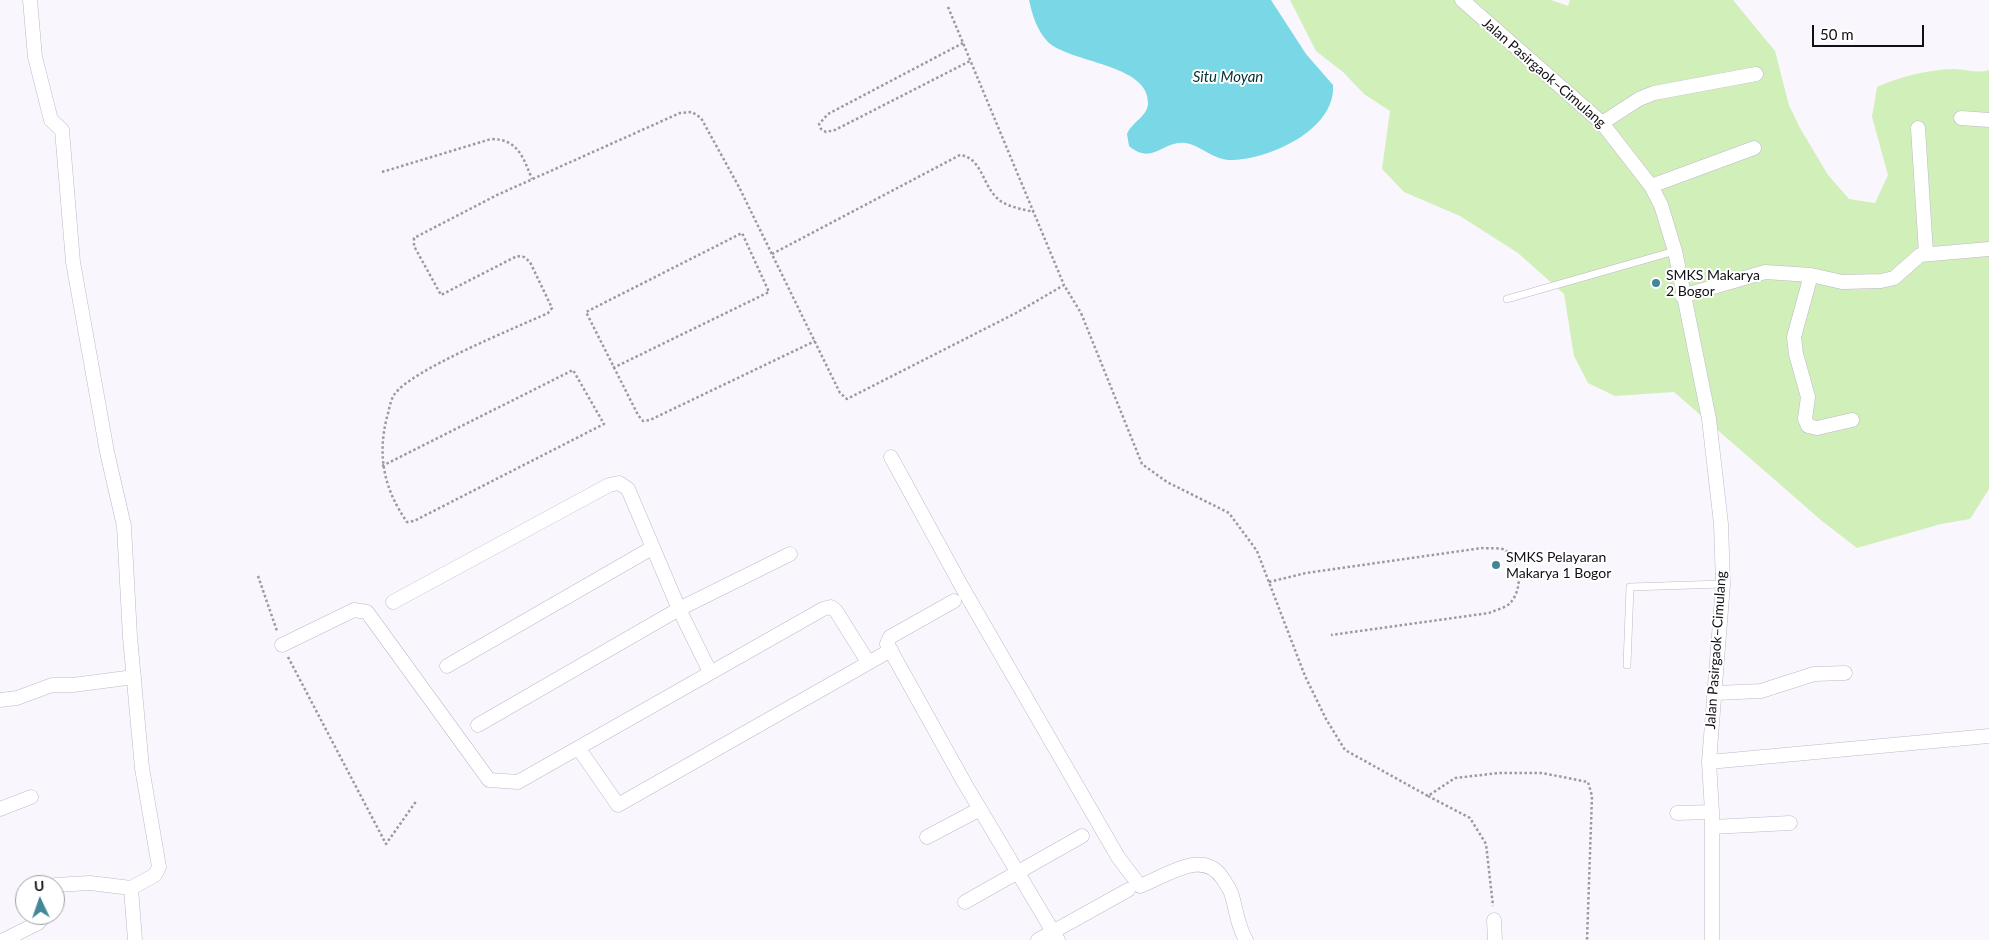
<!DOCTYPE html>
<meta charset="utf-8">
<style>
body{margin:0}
#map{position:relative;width:1989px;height:940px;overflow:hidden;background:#faf6fe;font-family:Lato,sans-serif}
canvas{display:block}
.north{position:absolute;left:15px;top:875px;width:50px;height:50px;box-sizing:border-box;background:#fff;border:1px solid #a09fa1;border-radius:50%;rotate:357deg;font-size:14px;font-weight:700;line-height:20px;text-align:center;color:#120f15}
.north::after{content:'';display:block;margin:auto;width:18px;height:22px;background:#438796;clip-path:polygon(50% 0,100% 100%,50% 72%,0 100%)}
.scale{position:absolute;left:1812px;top:25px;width:112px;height:22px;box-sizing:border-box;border:2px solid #120f15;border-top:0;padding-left:6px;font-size:15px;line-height:18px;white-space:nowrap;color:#120f15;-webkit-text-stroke:4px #fff;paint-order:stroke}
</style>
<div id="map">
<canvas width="1989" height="940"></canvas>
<div class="north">U</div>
<div class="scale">50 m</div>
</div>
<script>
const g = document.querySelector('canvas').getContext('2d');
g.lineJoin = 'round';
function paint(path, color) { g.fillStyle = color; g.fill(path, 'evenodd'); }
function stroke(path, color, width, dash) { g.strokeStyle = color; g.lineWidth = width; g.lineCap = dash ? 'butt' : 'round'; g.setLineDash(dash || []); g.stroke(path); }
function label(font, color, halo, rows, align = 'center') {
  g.font = font + ' Lato,sans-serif'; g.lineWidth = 4; g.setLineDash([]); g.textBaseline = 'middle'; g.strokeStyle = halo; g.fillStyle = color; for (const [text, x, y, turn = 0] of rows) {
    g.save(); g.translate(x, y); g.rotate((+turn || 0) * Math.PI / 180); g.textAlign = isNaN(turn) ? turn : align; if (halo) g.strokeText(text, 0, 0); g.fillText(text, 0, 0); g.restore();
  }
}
paint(new Path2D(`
 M 1290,0 L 1551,0 L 1568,6 L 1570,0 L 1733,0 L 1775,51 L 1789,105 L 1800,128 L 1828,175 L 1849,199 L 1875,203 L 1888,175 L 1872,117 L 1877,87 C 1902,76 1926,70 1954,69 C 1966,69 1977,74 1989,70 L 1989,489 L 1970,519 L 1941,524 L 1857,548 L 1822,521 L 1674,392 L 1615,396 L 1588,383 L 1574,356 L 1564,294 L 1518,253 L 1460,216 L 1404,192 L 1382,169 L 1390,111 L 1364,94 L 1343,72 L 1316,51 Z`), '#d1efb9');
paint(new Path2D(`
 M 1029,0 L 1271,0 L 1306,54 L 1333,85 C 1336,131 1266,161 1228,160 C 1213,159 1201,146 1186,143 C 1162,140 1153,166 1129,146 L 1127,134 C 1132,122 1148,116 1148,103 C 1149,64 1070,63 1048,42 C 1037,31 1032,14 1029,0 Z`), '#7ad8e6');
const service = new Path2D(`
 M 1507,299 L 1675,251
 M 1627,665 L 1630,587 L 1723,584`);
const minor = new Path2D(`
 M 30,0 L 35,57 L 51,120 L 62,130 L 73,262 L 107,452 L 124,526 L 130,637 L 142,768 L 159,867 L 155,875 L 131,888 L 135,940
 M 1462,0 L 1602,123 L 1651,186 L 1661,205 L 1675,251 L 1709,419 L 1721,524 L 1723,584 L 1709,762 L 1712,812 L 1712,940
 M 1961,118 L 1989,120
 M 1602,123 L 1639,99 L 1654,93 L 1756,74
 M 1918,128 L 1926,253
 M 1651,186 L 1754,148
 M 1811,275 L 1794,337 L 1796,354 L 1808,397 L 1805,419 L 1808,426 L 1817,428 L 1852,420
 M 1682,296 L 1765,272 L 1811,275 L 1842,282 L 1881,281 L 1894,278 L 1920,255 L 1989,249
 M 891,457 L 962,587 L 1118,857 L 1140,886 C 1165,877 1203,847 1223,879 C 1226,884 1231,890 1232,896 C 1237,912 1237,925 1246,940
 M 954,601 L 890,637 L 887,644 L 965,784 L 1058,940
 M 393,602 L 609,485 L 619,483 L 628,489 L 679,609 L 710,672
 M 282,645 L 354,610 L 367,612 L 489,780 L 518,782 L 823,609 L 831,607 L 836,611 L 868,662
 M 447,666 L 652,548
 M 1716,693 L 1761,691 L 1814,674 L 1845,673
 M 0,700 L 17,698 L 52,685 L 73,685 L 134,677
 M 478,725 L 679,609 L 790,554
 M 579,749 L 618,805 L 891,650
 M 1709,762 L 1989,736
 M 0,809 L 31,797
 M 1677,813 L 1712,812
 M 1712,827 L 1790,823
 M 927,837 L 980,809
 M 55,885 L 90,883 L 131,888
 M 965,902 L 1082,836
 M 1494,920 L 1495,940
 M 4,940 L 38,923 L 45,915
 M 1038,940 L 1128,890`);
stroke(service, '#c0b7ca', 8);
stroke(minor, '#c0b7ca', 15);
stroke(new Path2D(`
 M 948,7 L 1064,285
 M 963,43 L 828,114 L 819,124 L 821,129 L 826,132 L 835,130 L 970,61
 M 382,172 L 491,139 C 518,139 523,157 532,179
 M 772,254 L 960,155 C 982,158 982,184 997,198 C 1006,207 1022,209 1034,212
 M 613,368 L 769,292 L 742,233 L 586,312 L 638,415 L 643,421 L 650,420 L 815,341
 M 382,466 L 573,370 L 604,424 L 414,521 L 407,522 C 384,489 377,456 387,417 C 389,411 390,401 394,395 C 410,370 516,328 548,313 L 552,308 L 530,262 L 524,257 L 517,256 L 441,295 L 414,246 L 414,238 L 497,195 L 680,113 L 692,112 L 701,118 L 739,187 L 840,393 L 847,399 L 1016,313 L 1064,285 L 1081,313 L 1142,464 L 1167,482 L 1229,513 L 1257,551 L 1305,676 L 1326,719 L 1345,750 L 1428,796 L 1455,778 L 1499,773 L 1542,773 L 1588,782 L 1592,796 L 1587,940
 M 258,576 L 277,631
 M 1269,582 L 1306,573 L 1482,548 C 1489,549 1500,547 1505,550 C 1522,560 1523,590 1510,603 C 1506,608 1495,610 1489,613 L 1331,635
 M 288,657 L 386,844 L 417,800
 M 1428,796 L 1470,818 L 1486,844 L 1493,906`), '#9d99a1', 2.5, [2.5, 2.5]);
stroke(service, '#fff', 7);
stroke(minor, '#fff', 14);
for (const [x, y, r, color] of [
 [1656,283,5,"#438796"],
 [1496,565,5,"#438796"]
]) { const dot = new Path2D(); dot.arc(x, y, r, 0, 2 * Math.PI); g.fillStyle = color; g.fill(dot); stroke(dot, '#fff', 2); }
label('14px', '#120f15', '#fff', [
 ["Jalan Pasirgaok–Cimulang",1544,73,41],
 ["Jalan Pasirgaok–Cimulang",1716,650,-86]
]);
label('14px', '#120f15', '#fff', [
 ["SMKS Makarya",1666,275],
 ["2 Bogor",1666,291],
 ["SMKS Pelayaran",1506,557],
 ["Makarya 1 Bogor",1506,573]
], 'left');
label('italic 15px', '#013137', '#fff', [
 ["Situ Moyan",1228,77]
]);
</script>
